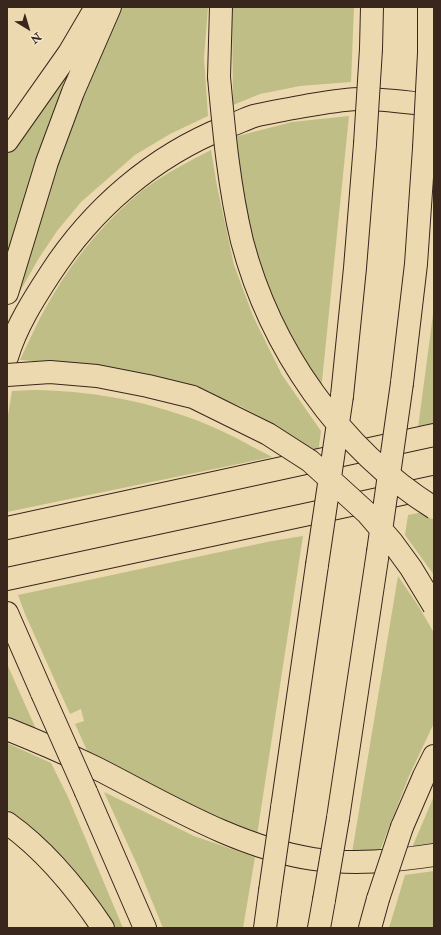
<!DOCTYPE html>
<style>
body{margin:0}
#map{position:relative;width:441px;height:935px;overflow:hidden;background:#edd9af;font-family:"IM FELL Double Pica",serif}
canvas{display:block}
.frame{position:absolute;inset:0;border:8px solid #39271d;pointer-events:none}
.north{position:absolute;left:8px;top:8px;width:40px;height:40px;-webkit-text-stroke:3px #f3e6cb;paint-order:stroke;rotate:142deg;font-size:11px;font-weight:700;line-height:16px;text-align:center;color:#39271d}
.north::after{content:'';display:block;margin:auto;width:14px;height:18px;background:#39271d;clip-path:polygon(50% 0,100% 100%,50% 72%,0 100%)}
</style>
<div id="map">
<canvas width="441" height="935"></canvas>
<div class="frame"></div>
<div class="north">N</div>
</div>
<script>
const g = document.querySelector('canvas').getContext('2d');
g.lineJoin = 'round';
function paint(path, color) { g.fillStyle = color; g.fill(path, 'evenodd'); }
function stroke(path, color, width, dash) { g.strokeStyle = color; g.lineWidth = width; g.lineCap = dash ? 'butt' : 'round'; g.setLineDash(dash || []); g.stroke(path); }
paint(new Path2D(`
 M 117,7 L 208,7 L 204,58 L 208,116 L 170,134 L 135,155 L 81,202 L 57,231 L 39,258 L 15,300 L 66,133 Z
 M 232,7 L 354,7 L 351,82 L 300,86 L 260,94 L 233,105 Z
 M 70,69 L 20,211 L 7,257 L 7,154 Z
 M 349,116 L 321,391 L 290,339 L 260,270 L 238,174 L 234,137 L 292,122 Z
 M 211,150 L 217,186 L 234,265 L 253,316 L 282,375 L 321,431 L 318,453 L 274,424 L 240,406 L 161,377 L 110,367 L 20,360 C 30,339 40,316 53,295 C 76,256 107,219 143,190 C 164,174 188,162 211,150 Z
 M 434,307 L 434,425 L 418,428 Z
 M 33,390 C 100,391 165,404 226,433 C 241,440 256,449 272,457 L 7,512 L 7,421 L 12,391 Z
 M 434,510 L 434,575 L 405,535 L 408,515 Z
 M 303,536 L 257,835 L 219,821 L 90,757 L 75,724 L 84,721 L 81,709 L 70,714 L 25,614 L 18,595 L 272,541 Z
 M 398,576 L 419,607 L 434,633 L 434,723 L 409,776 L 379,853 L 352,853 Z
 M 7,664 L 36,729 L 7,719 Z
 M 7,743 L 51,763 L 68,797 L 123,928 L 115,928 C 86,880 51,843 7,809 Z
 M 104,792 L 194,836 L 255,857 L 243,928 L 163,928 L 139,869 Z
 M 434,796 L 434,847 L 411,850 Z
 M 434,871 L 434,928 L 389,928 L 405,875 Z`), '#bebe86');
const highway = new Path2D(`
 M 429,7 L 429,53
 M 371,49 L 372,7
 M 219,77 L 221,7
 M 7,141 L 69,53 L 96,7
 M 7,293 L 47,162 L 73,92 L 110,7
 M 7,357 C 16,327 33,300 50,274 C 92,209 153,156 226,127 C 235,124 245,119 254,116 C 271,112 288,109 305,106 C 323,103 343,99 362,99 C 386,99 410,103 434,105
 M 402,383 L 416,264 L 424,148
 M 342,396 L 355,268 L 365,144
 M 7,528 L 434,435
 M 7,579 L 434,487
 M 7,613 L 42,693
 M 7,729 C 37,741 67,754 96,768 C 165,803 236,847 313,859 C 354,865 394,861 434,855
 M 86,792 L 145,928
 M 282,808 L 317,565
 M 338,818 L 378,552
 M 7,823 C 45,850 77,889 103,928
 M 402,827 L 424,776 L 434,756
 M 265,928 L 270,891
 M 319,928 L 324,900
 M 370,928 L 378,899`);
stroke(highway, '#39271d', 24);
stroke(highway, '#edd9af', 22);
const highwayBridge = new Path2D(`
 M 219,77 C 224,132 229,187 242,241 C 270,348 340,449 434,508
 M 365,144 L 371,49
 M 424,148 L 429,53
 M 7,375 L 50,372 L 97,376 L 148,386 L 193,397 L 268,434 L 310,461 L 367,513 L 392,542 L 411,568 L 434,606
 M 378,552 L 402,383
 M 317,565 L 342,396
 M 42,693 L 86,792
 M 270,891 L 282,808
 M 378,899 L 402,827
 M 324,900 L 338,818`);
stroke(highwayBridge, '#39271d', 24, []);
stroke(highwayBridge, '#edd9af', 22);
</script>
